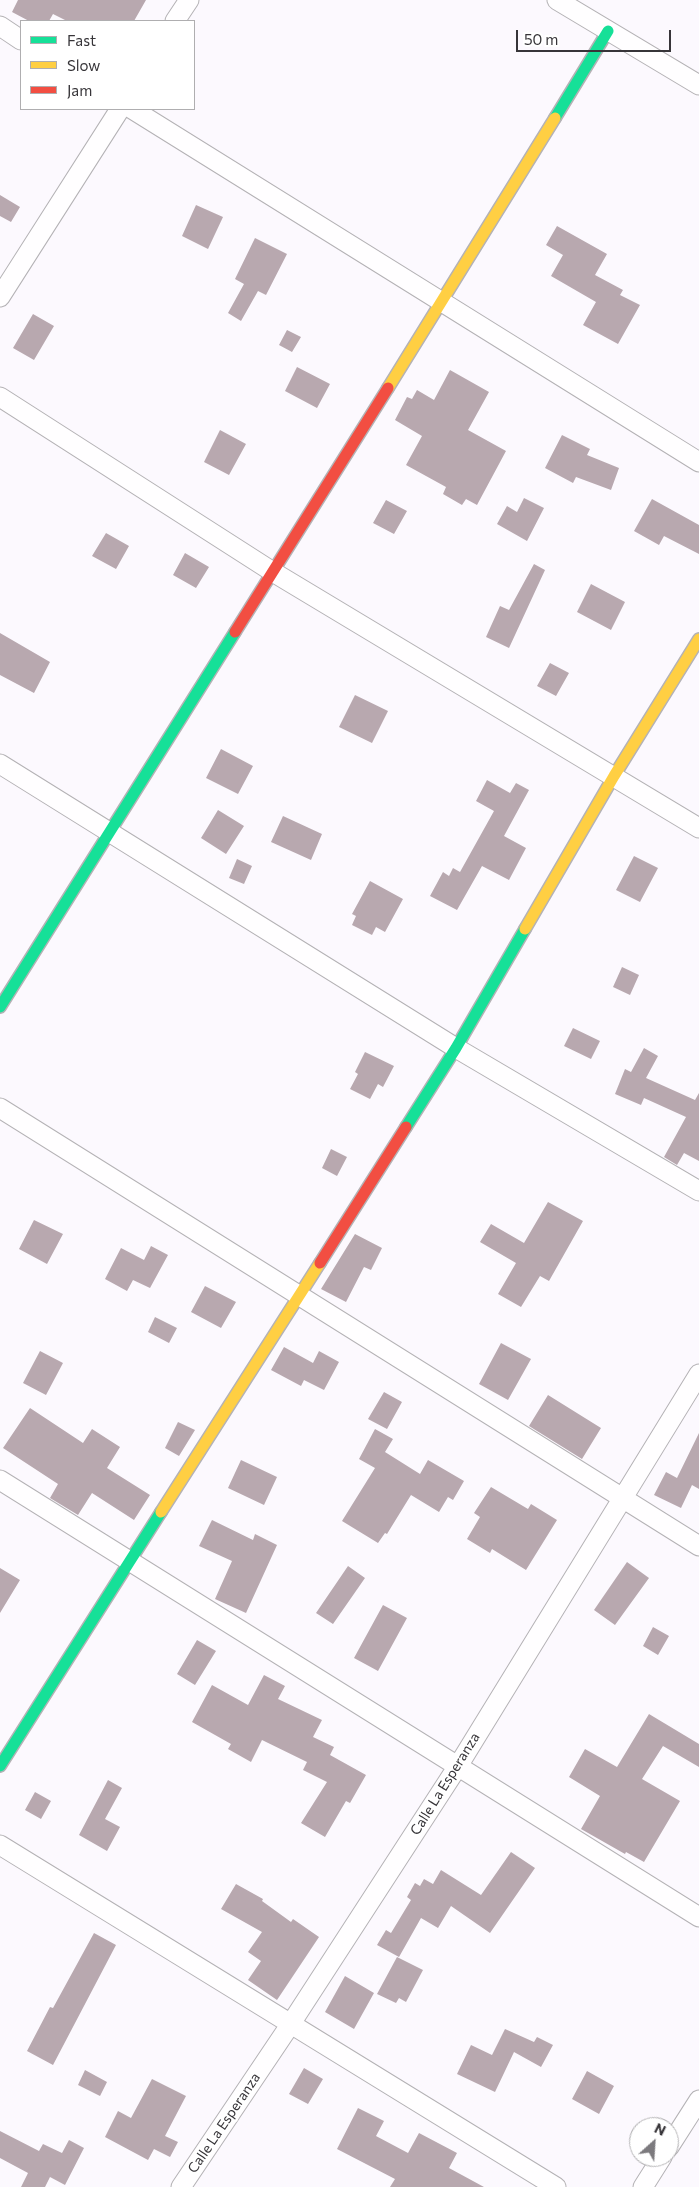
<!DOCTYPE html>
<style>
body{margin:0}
#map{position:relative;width:699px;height:2187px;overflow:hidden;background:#fcf9fe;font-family:Commissioner,sans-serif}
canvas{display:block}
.legend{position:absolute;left:20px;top:20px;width:175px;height:90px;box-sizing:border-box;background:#fff;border:1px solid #afaeb0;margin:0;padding:6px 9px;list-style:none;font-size:15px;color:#373539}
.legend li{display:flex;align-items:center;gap:10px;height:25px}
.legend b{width:25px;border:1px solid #afaeb0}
.north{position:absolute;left:629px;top:2117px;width:50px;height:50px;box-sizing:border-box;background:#fff;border:1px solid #afaeb0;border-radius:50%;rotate:26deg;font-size:14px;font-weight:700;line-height:20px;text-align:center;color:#373539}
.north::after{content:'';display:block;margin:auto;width:18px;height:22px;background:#7c7a7e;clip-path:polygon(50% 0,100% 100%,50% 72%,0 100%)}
.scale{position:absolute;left:516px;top:30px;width:155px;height:22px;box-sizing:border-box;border:2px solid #373539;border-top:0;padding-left:6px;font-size:15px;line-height:18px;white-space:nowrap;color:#373539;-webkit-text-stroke:4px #fff;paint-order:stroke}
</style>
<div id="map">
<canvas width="699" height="2187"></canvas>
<ul class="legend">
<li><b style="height:6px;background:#16e098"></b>Fast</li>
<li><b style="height:6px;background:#ffcf43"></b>Slow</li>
<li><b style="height:6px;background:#f24e42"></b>Jam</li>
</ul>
<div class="north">N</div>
<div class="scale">50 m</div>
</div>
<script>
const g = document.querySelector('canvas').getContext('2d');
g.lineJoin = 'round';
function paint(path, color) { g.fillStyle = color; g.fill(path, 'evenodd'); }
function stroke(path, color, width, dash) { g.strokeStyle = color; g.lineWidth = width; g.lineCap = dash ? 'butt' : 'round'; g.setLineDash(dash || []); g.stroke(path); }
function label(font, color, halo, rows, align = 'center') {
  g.font = font + ' Commissioner,sans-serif'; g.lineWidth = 5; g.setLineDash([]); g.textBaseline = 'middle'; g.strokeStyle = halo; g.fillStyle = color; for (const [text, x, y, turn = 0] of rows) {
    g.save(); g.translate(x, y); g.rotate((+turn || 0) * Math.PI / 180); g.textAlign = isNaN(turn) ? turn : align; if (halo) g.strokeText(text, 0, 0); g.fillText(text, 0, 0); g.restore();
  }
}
paint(new Path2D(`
 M 18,0 L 146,0 L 134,21 L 67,21 L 53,14 L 49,21 L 29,21 L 12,12 Z
 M 0,195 L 20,207 L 11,222 L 0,216 Z
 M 196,205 L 223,217 L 208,249 L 182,236 Z
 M 557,226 L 607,254 L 595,275 L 623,290 L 620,295 L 640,305 L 618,344 L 583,325 L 596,302 L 551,276 L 563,255 L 546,245 Z
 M 255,238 L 287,254 L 266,295 L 258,291 L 241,321 L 228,313 L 244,284 L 235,279 Z
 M 33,314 L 54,326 L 34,360 L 13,348 Z
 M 287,330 L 301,337 L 292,352 L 279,345 Z
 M 297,367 L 330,384 L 317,408 L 285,391 Z
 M 450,370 L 489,392 L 468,430 L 506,451 L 477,505 L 466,499 L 462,505 L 443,494 L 446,487 L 406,465 L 422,436 L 395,420 L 407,397 L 412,399 L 417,390 L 434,400 Z
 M 220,430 L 246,444 L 229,475 L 204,462 Z
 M 562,435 L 590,449 L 587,455 L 619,468 L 611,490 L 576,477 L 573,483 L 545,468 Z
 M 524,498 L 544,508 L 527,541 L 497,524 L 507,506 L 517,512 Z
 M 652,499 L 699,525 L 699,554 L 664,536 L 659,545 L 634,531 Z
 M 386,500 L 407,511 L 394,534 L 373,523 Z
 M 106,533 L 129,546 L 116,569 L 92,556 Z
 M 185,553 L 209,567 L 196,588 L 173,575 Z
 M 534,564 L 545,570 L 509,648 L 486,637 L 500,606 L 509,610 Z
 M 591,584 L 625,602 L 611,630 L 577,612 Z
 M 0,633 L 50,662 L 34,693 L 0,675 Z
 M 550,663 L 569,673 L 556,696 L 537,686 Z
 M 355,695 L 388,711 L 372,743 L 339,727 Z
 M 221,749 L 253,766 L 238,794 L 206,778 Z
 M 487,780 L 510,793 L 516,783 L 529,790 L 504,836 L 526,848 L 509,880 L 482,866 L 457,910 L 430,896 L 443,872 L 449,876 L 453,868 L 460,872 L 494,811 L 476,801 Z
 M 218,810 L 244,826 L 226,854 L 201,838 Z
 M 283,816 L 322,834 L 311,860 L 271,842 Z
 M 634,856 L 658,868 L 640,902 L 616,890 Z
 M 237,859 L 252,866 L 244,884 L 229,878 Z
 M 370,881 L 403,899 L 385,932 L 376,927 L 372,935 L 352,925 L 356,916 L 352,914 Z
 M 622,967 L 639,975 L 630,995 L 613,987 Z
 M 573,1028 L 600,1041 L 591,1059 L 564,1046 Z
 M 644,1048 L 658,1056 L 646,1078 L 695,1100 L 699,1093 L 699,1161 L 684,1153 L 677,1165 L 664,1157 L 686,1117 L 644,1098 L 641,1105 L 615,1094 L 625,1069 L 631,1072 Z
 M 365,1052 L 394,1066 L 383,1087 L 378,1084 L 370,1099 L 350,1089 L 358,1074 L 355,1072 Z
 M 331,1149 L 347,1157 L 337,1176 L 322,1168 Z
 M 548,1202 L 583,1221 L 549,1281 L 540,1276 L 521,1307 L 498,1294 L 516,1263 L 480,1242 L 491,1224 L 524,1243 Z
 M 34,1220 L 63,1234 L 47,1264 L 19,1249 Z
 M 355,1234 L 382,1248 L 371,1270 L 364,1267 L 346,1302 L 321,1289 Z
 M 151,1246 L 168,1255 L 150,1288 L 133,1280 L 127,1291 L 105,1279 L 121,1248 L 144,1260 Z
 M 205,1286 L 236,1302 L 221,1328 L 191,1312 Z
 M 155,1317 L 177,1328 L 169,1343 L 148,1332 Z
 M 501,1343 L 531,1359 L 508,1400 L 479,1384 Z
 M 284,1347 L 313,1363 L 319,1351 L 339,1362 L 324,1390 L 304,1380 L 301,1386 L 271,1370 Z
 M 40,1351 L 63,1363 L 46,1395 L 23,1383 Z
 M 384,1392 L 402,1402 L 387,1429 L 368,1419 Z
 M 548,1395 L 601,1428 L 582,1459 L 529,1426 Z
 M 30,1408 L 83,1443 L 92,1429 L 120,1447 L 107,1468 L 150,1495 L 134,1520 L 92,1493 L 78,1515 L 50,1498 L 58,1484 L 3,1448 Z
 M 178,1422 L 195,1430 L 179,1456 L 165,1448 Z
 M 375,1429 L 393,1439 L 385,1452 L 420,1474 L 428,1460 L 464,1481 L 453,1500 L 448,1497 L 439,1512 L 411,1495 L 387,1534 L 385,1533 L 378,1543 L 342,1521 L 375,1468 L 359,1459 Z
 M 699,1433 L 699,1489 L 692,1485 L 681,1508 L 654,1495 L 666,1472 L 677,1478 Z
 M 241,1460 L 277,1477 L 264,1505 L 228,1488 Z
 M 491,1487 L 528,1509 L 531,1504 L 557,1520 L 526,1570 L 492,1549 L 490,1553 L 467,1539 L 480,1517 L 474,1513 Z
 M 212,1520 L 253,1540 L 255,1534 L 277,1545 L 246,1613 L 215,1599 L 232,1561 L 199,1546 Z
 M 627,1562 L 649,1578 L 615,1625 L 594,1610 Z
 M 348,1566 L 365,1578 L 333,1624 L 316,1613 Z
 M 0,1568 L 20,1580 L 0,1613 Z
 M 383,1605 L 407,1618 L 378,1671 L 354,1658 Z
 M 653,1627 L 669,1636 L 658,1655 L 643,1646 Z
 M 197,1640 L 216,1651 L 195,1685 L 177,1674 Z
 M 264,1675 L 285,1686 L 278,1699 L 322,1720 L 313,1737 L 334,1747 L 330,1755 L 366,1775 L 350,1803 L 346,1801 L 325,1837 L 301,1823 L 327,1782 L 303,1770 L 307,1762 L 262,1740 L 251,1762 L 228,1749 L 231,1744 L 192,1722 L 212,1685 L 248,1705 Z
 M 649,1714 L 699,1744 L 699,1767 L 663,1746 L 642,1779 L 680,1801 L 644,1862 L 626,1852 L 625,1854 L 581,1829 L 600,1796 L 569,1777 L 585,1749 L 617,1767 Z
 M 108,1780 L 122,1788 L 105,1819 L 120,1827 L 107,1851 L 79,1835 Z
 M 35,1792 L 51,1801 L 41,1819 L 25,1810 Z
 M 511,1852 L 535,1868 L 490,1933 L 451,1906 L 438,1928 L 421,1918 L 399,1957 L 377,1945 L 386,1930 L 391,1933 L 411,1900 L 407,1897 L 415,1883 L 420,1886 L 424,1879 L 433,1884 L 441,1870 L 481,1895 Z
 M 236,1884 L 263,1899 L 262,1901 L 291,1922 L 293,1919 L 319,1937 L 277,2000 L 248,1980 L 261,1961 L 248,1952 L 262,1932 L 221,1909 Z
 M 94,1933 L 116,1945 L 53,2065 L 27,2051 L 50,2007 L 53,2008 Z
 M 397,1957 L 423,1970 L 406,2002 L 399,1998 L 396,2003 L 377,1994 Z
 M 345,1976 L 374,1993 L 354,2029 L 325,2012 Z
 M 505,2029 L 534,2042 L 537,2037 L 553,2045 L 541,2067 L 514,2052 L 495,2092 L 457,2074 L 471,2045 L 492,2055 Z
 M 304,2068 L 323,2079 L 308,2104 L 289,2094 Z
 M 85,2070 L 107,2082 L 100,2096 L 78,2085 Z
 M 587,2071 L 614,2086 L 599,2114 L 572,2099 Z
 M 152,2079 L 186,2096 L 165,2136 L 178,2142 L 170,2157 L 154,2149 L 148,2160 L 105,2137 L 118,2111 L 131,2118 Z
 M 358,2108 L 384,2121 L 376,2136 L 408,2153 L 419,2133 L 457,2153 L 449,2168 L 484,2187 L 390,2187 L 395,2179 L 337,2149 Z
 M 0,2131 L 39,2151 L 43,2144 L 62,2153 L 69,2140 L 84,2148 L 65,2185 L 50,2177 L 45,2187 L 21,2187 L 28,2173 L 0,2158 Z`), '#b8a8af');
const street = new Path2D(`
 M 557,0 L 699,85
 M 175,21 L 189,0
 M 0,26 L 21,40
 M 132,109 L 699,462
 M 0,297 L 120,109
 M 0,397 L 273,572 L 699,828
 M 0,764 L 456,1048 L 699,1191
 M 0,1108 L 699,1546
 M 0,1480 L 699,1917
 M 0,1845 L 556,2187
 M 669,2147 L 699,2100
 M 181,2187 L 290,2025 L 458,1766 L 699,1374
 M 643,2187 L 662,2157`);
const fast = new Path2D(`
 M 555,118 L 608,31
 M 0,1007 L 235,632
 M 406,1127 L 456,1048 L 525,929
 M 0,1766 L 161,1512`);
const slow = new Path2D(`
 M 388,388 L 555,118
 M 525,929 L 614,776 L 699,639
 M 161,1512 L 320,1263`);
const jam = new Path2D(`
 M 235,632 L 388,388
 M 320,1263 L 406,1127`);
stroke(street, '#b4b2b5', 21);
stroke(fast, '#b4b2b5', 14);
stroke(slow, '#b4b2b5', 14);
stroke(jam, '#b4b2b5', 14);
stroke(street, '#fffeff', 19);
stroke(fast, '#16e098', 11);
stroke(slow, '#ffcf43', 11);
stroke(jam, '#f24e42', 11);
label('14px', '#373539', '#fff', [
 ["Calle La Esperanza",445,1784,-58],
 ["Calle La Esperanza",224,2123,-56]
]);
</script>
